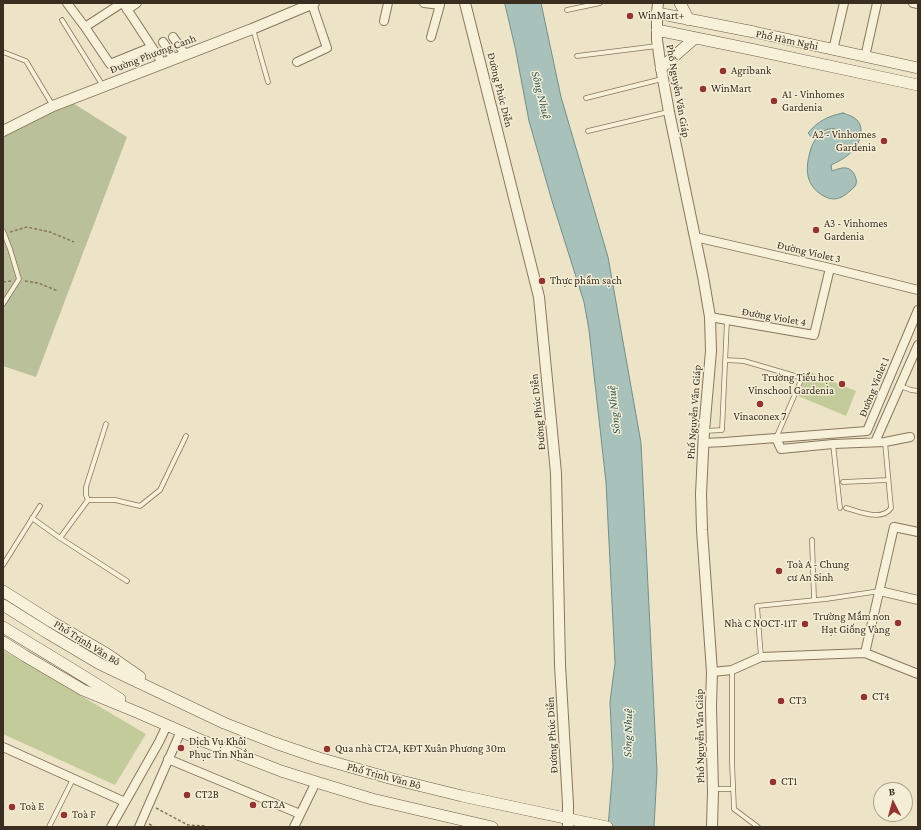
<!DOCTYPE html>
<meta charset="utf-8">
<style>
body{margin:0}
#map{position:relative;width:921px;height:830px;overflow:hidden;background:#ede4c7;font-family:"Crimson Pro",serif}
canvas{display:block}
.frame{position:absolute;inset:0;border:4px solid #392e20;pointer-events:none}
.north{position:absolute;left:873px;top:782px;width:40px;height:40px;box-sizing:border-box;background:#f5eed6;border:1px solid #aaa18d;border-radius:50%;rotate:354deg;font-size:11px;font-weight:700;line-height:16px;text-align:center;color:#392e20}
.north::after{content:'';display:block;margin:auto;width:14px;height:18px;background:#95342f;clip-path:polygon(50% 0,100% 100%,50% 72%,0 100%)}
</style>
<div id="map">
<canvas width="921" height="830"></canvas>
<div class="frame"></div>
<div class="north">B</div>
</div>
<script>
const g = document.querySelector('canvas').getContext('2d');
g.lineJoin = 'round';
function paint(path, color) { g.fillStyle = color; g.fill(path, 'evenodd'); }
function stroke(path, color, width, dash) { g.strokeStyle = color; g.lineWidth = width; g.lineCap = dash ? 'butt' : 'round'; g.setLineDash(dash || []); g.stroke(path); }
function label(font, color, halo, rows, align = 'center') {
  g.font = font + ' "Crimson Pro",serif'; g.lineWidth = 3; g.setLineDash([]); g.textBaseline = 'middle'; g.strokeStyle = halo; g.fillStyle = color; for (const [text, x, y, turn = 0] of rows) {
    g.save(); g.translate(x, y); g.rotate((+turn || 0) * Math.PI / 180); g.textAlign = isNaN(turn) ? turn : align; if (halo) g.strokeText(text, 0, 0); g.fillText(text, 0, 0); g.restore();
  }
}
paint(new Path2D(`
 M 808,371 L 856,391 L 846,416 L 798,396 Z
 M 3,650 L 146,734 L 115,785 L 3,734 Z`), '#c3cb9b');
paint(new Path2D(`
 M 68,100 L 127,137 L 36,377 L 3,366 L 3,131 Z`), '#bac09a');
const water = new Path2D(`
 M 505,3 L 541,3 L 561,97 L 608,257 L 641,443 L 657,771 L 654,827 L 608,827 L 613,767 L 610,702 L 615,663 L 606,482 L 589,330 L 584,302 L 552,201 L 529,121 L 515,47 Z
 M 843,113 C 848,115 853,116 857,120 C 860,123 861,127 861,131 C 861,148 845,159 831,165 L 832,171 C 840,168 850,164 855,176 C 856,178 857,182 856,184 C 855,187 852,189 850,191 C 841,199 833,202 822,195 C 806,185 805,170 810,152 C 811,148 813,142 816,139 C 821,134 829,132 835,129 C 826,127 820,134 813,139 L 808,133 C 818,121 828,116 843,113 Z`);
paint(water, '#a8c1bb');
stroke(water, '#6f8f89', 1);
const service = new Path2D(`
 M 567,10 L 600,3
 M 62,20 L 103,86
 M 253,29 L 268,82
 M 3,52 L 26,61 L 53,106
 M 577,56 L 657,46
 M 586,98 L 662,79
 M 588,131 L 668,112
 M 3,231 L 10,249 L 19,279 L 3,304
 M 725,360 L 744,361 L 802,378 L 776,438
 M 900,386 L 911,390 L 918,391
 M 705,431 L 722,430 L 727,320
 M 833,444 L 840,508
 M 843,482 L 888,480
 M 88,500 L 86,495 L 86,487 L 106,424
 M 846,508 C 858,511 882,522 891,508 L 885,442
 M 32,518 L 60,538 L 88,500 L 115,500 L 140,506 L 160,490 L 186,436
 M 60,538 L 127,581
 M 812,540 L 814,599
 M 3,565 L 40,506
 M 761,657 L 757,606 L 826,599 L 880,591
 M 732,670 L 732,762 L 734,809 L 758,827
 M 713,789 L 733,789
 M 49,827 L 73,779`);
const minor = new Path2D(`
 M 67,3 L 85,27 L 110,64 L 152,47
 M 123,3 L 163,64
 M 424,3 L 440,5 L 440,3
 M 913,3 L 918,4
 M 127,10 L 137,3
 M 384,21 L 388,3
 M 85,27 L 122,3
 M 173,37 L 185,54
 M 431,37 L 440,5
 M 163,42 L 174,59
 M 833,50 L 844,3
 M 865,57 L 877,3
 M 297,62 L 327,48 L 312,4
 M 695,237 L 830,268 L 918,290
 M 710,317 L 814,335 L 830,268
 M 776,438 L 781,449 L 833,444 L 885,442 L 910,437
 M 875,442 L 918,345
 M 704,443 L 724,442 L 867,431 L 918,310
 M 880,591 L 918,600
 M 865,653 L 894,527 L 918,532
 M 712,672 L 732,670 L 761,657 L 865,653 L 918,674
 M 3,747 L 125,802
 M 168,759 L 300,814
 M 111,827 L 159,742 L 167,725
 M 139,827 L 181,731
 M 294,827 L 316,782`);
const tertiary = new Path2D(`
 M 465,3 L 539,297 L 556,473 L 560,665 L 568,804 L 568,827
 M 658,3 L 657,13 L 657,40 L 661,68 L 669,112 L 703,276 L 710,317 L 711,351 L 704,431 L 701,494 L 702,530 L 712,672 L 711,706 L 713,792 L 712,827
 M 3,131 L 53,106 L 252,29 L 314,3`);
const secondary = new Path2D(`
 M 680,3 L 689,20
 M 657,13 L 754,32 L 918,68
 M 657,30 L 750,49 L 918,85
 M 661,68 L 695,38
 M 3,591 L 52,622 L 107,654 L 140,677
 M 3,605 L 46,632 L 100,664 L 224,723 L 275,743 L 319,758 L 389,778 L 462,796 L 607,827
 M 3,627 C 42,651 81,674 120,699
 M 3,642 L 25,656 L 83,690 L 139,713 L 203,741 L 230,751 L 281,771 L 316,782 L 372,799 L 492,827`);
stroke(service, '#88765d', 5.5);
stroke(minor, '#88765d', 10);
stroke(tertiary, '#88765d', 12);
stroke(secondary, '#6a5840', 12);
stroke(new Path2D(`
 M 10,232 L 27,227 L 50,232 L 74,242
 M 25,281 L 38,283 L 58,291
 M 3,282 L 11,281
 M 156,808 L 188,825 L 204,826 L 206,827
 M 149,824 L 155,827`), '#88765d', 1.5, [3, 2]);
stroke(service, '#f8f1da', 4);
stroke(minor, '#f8f1da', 8);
stroke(tertiary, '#f8f1da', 10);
stroke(secondary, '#f8f1da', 11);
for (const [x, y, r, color] of [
 [630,16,4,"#95342f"],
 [723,71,4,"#95342f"],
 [703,89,4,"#95342f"],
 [774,101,4,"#95342f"],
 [884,141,4,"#95342f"],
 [816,230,4,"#95342f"],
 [542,281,4,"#95342f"],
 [842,384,4,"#95342f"],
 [760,404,4,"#95342f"],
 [779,571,4,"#95342f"],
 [898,623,4,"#95342f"],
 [805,624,4,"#95342f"],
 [864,697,4,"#95342f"],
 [781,701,4,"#95342f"],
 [181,748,4,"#95342f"],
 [327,749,4,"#95342f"],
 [773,782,4,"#95342f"],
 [187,795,4,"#95342f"],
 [253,805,4,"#95342f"],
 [12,807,4,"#95342f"],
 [64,815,4,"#95342f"]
]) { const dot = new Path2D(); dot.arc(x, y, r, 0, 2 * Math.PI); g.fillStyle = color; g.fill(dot); stroke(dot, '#f5eed6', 1.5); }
label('11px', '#392e20', '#f5eed6', [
 ["WinMart+",638,16],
 ["Agribank",731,71],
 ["WinMart",711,89],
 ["A1 - Vinhomes",782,95],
 ["Gardenia",782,108],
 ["A2 - Vinhomes",876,135,"right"],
 ["Gardenia",876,148,"right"],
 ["A3 - Vinhomes",824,224],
 ["Gardenia",824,237],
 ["Thực phẩm sạch",550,281],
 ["Trường Tiểu học",834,378,"right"],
 ["Vinschool Gardenia",834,391,"right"],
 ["Vinaconex 7",760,417,"center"],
 ["Toà A - Chung",787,565],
 ["cư An Sinh",787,578],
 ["Trường Mầm non",890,617,"right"],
 ["Hạt Giống Vàng",890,630,"right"],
 ["Nhà C NOCT-11T",797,624,"right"],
 ["CT4",872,697],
 ["CT3",789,701],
 ["Dịch Vụ Khôi",189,742],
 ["Phục Tin Nhắn",189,755],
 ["Qua nhà CT2A, KĐT Xuân Phương 30m",335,749],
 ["CT1",781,782],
 ["CT2B",195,795],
 ["CT2A",261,805],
 ["Toà E",20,807],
 ["Toà F",72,815]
], 'left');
label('11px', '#392e20', '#f5eed6', [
 ["Phố Hàm Nghi",787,40,12],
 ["Đường Phương Canh",153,54,-21],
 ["Đường Phúc Diễn",500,90,76],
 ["Phố Nguyễn Văn Giáp",678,91,80],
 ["Đường Violet 3",809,252,13],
 ["Đường Violet 4",774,317,10],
 ["Đường Violet 1",874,387,-68],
 ["Đường Phúc Diễn",538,412,-96],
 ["Phố Nguyễn Văn Giáp",694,412,-86],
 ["Phố Trịnh Văn Bô",87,643,32],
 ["Đường Phúc Diễn",552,735,-93],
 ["Phố Nguyễn Văn Giáp",700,736,-91],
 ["Phố Trịnh Văn Bô",384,776,15]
]);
label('italic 12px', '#305858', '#f5eed6', [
 ["Sông Nhuệ",541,95,76],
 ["Sông Nhuệ",614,410,-96],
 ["Sông Nhuệ",628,733,-89]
]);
</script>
